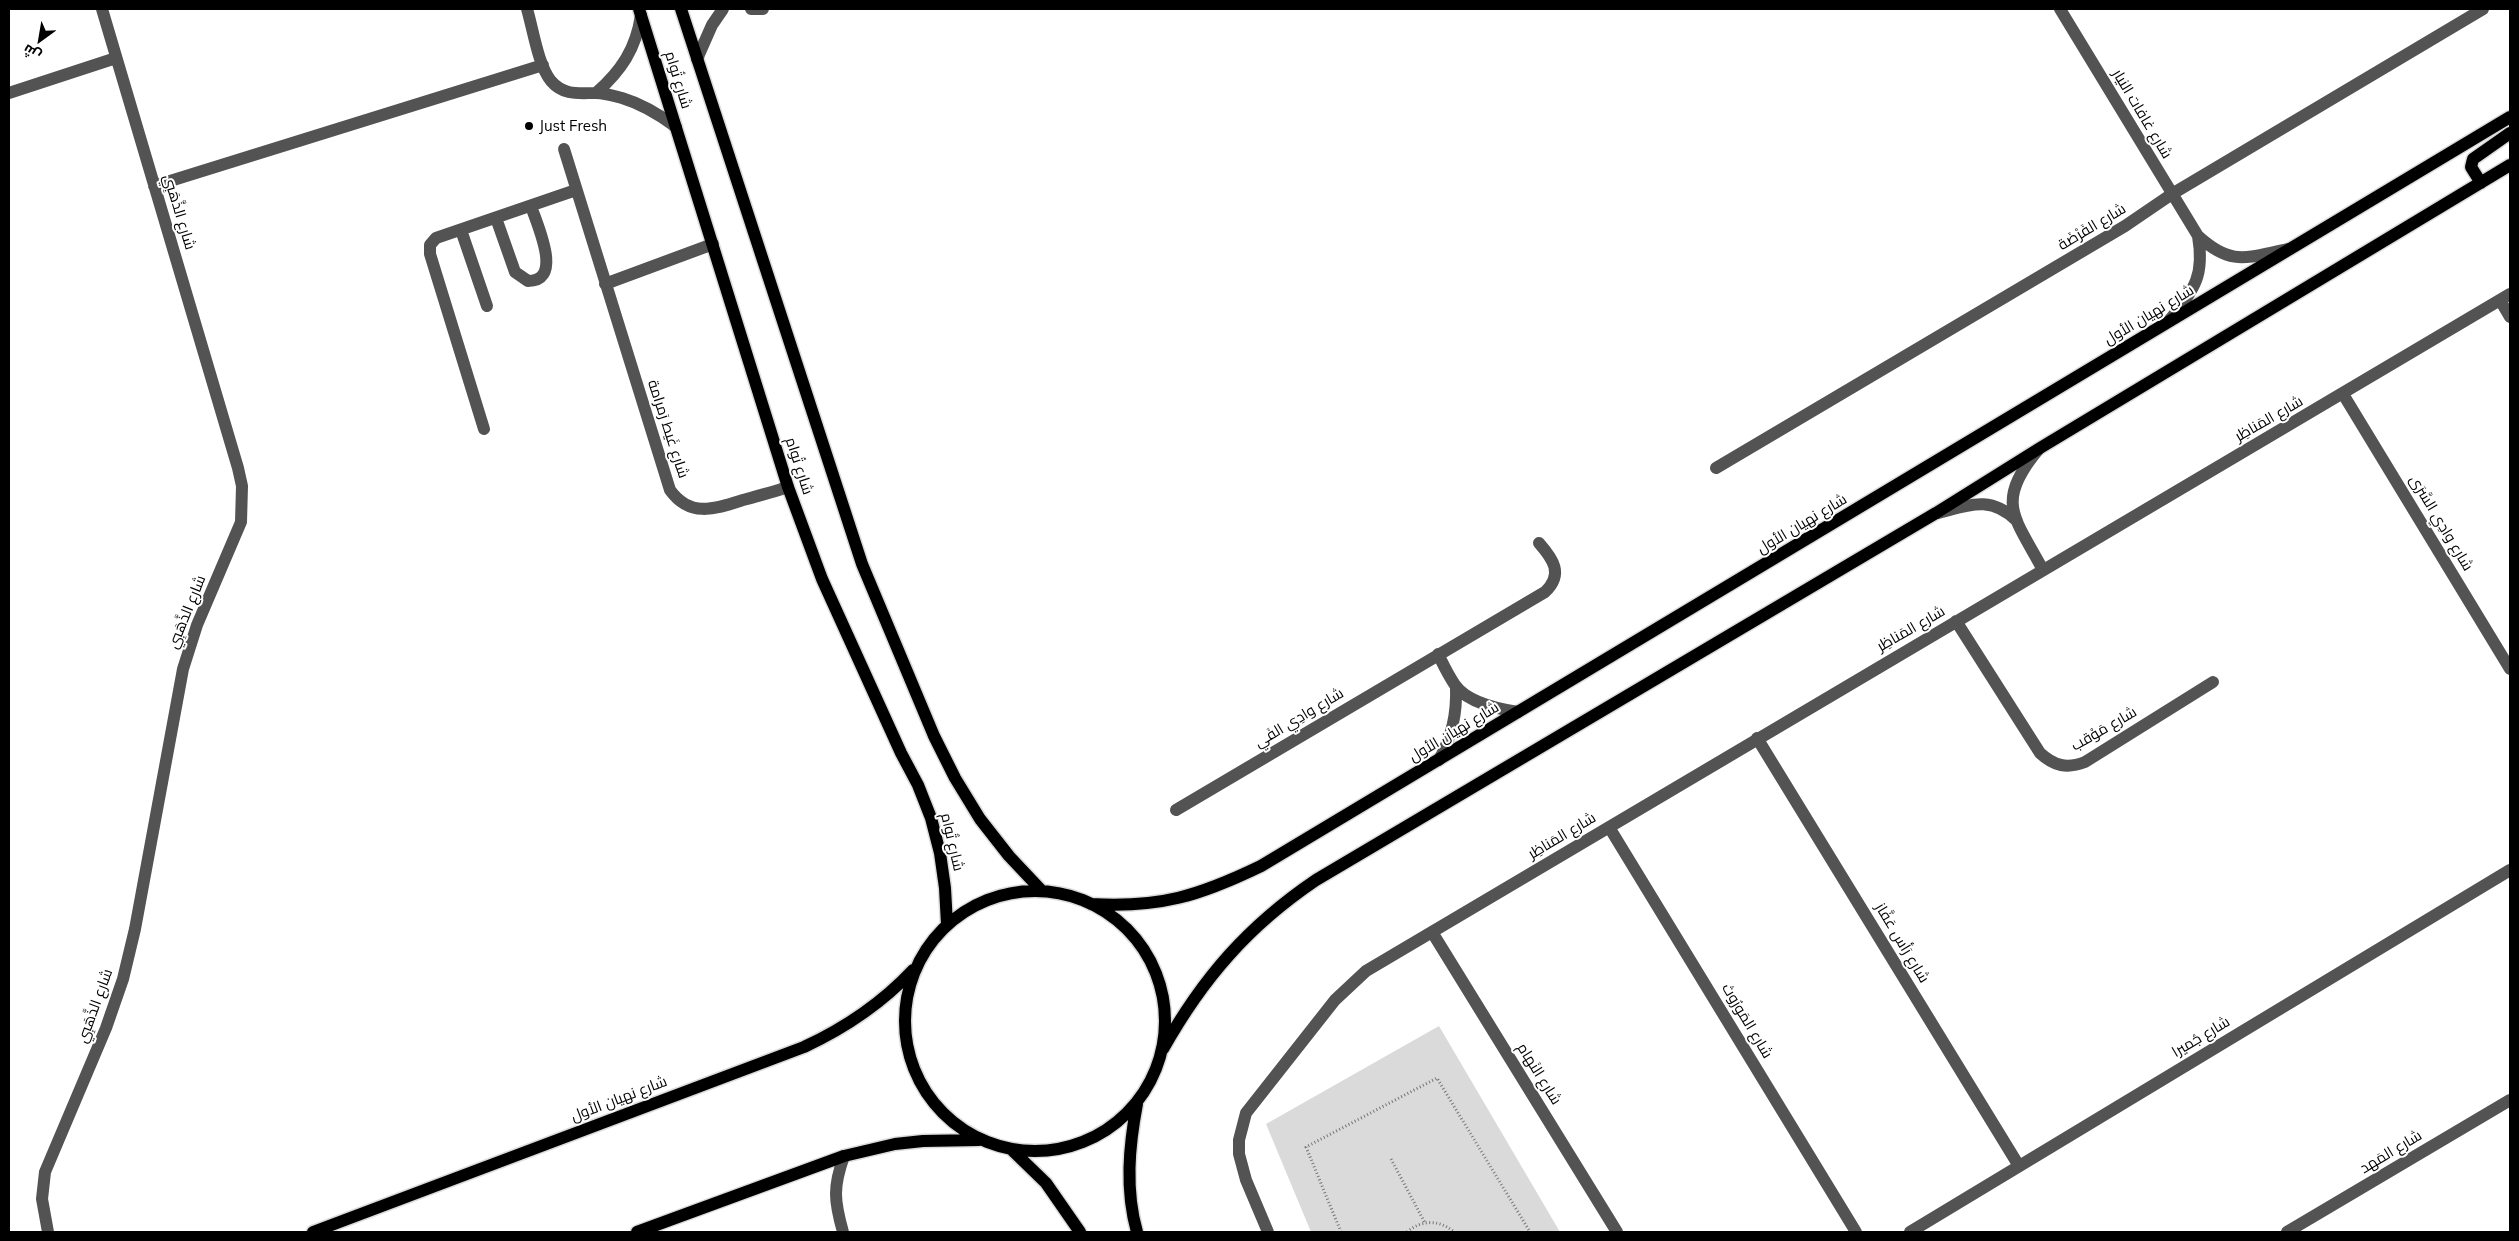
<!DOCTYPE html>
<meta charset="utf-8">
<style>
body{margin:0}
#map{position:relative;width:2519px;height:1241px;overflow:hidden;background:#fff;font-family:Mulish,Cairo,sans-serif}
canvas{display:block}
.frame{position:absolute;inset:0;border:10px solid #000;pointer-events:none}
.north{position:absolute;left:15px;top:15px;width:50px;height:50px;-webkit-text-stroke:4px #fff;paint-order:stroke;rotate:212deg;font-size:14px;font-weight:700;line-height:20px;text-align:center;color:#000}
.north::after{content:'';display:block;margin:auto;width:18px;height:22px;background:#000;clip-path:polygon(50% 0,100% 100%,50% 72%,0 100%)}
</style>
<div id="map">
<canvas width="2519" height="1241"></canvas>
<div class="frame"></div>
<div class="north">ش</div>
</div>
<script>
const g = document.querySelector('canvas').getContext('2d');
g.lineJoin = 'round';
function paint(path, color) { g.fillStyle = color; g.fill(path, 'evenodd'); }
function stroke(path, color, width, dash) { g.strokeStyle = color; g.lineWidth = width; g.lineCap = dash ? 'butt' : 'round'; g.setLineDash(dash || []); g.stroke(path); }
function label(font, color, halo, rows, align = 'center') {
  g.font = font + ' Mulish,Cairo,sans-serif'; g.lineWidth = 4; g.setLineDash([]); g.textBaseline = 'middle'; g.strokeStyle = halo; g.fillStyle = color; for (const [text, x, y, turn = 0] of rows) {
    g.save(); g.translate(x, y); g.rotate((+turn || 0) * Math.PI / 180); g.textAlign = isNaN(turn) ? turn : align; if (halo) g.strokeText(text, 0, 0); g.fillText(text, 0, 0); g.restore();
  }
}
paint(new Path2D(`
 M 1439,1026 L 1560,1232 L 1311,1232 L 1266,1124 Z`), '#dadada');
const major = new Path2D(`
 M 639,9 L 788,487 L 822,579 L 901,753 L 918,785 L 931,818 L 940,853 L 945,888 L 947,924
 M 681,9 L 862,564 L 934,736 L 955,778 L 980,819 L 1009,856 L 1042,891
 M 2481,183 L 2471,167 L 2473,159 L 2510,133
 M905 1021a130 130 0 1 1 260 0a130 130 0 1 1-260 0Z
 M 1091,904 C 1160,908 1199,896 1261,866 L 2510,117
 M 1163,1049 C 1203,978 1248,926 1316,880 L 1936,513 L 2040,448 L 2510,165
 M 1012,1150 L 1046,1183 L 1080,1232
 M 313,1232 L 804,1047 C 845,1028 882,1003 913,970
 M 637,1232 L 844,1156 L 895,1144 L 923,1141 L 979,1140
 M 1137,1232 C 1125,1190 1129,1146 1137,1104`);
stroke(major, '#dbdbdb', 15);
stroke(new Path2D(`
 M 1391,1159 L 1425,1223
 M 1341,1232 L 1306,1147 L 1437,1078 L 1530,1232
 M 1407,1232 C 1421,1220 1439,1219 1454,1232`), '#757575', 3, [1, 2.5]);
stroke(new Path2D(`
 M 527,9 C 533,29 538,65 551,81 C 564,96 579,93 596,93 C 605,93 614,96 622,98 C 642,104 660,115 676,127
 M 751,9 L 763,9
 M 2060,9 L 2198,236 C 2232,267 2247,257 2289,249
 M 697,59 L 712,25 L 723,9
 M 9,93 L 116,58
 M 596,93 C 621,71 636,49 641,15
 M 564,149 L 670,490 C 690,518 715,509 743,500 C 758,496 773,492 788,487
 M 154,186 L 543,65
 M 496,218 L 515,272 L 528,281 C 564,281 537,225 531,206
 M 461,230 L 487,306
 M 605,284 L 713,244
 M 2500,300 L 2510,317
 M 2169,321 C 2194,289 2205,277 2198,236
 M 2343,394 L 2510,669
 M 484,429 L 430,254 L 430,245 L 436,238 L 576,190
 M 2038,450 C 1994,503 2015,517 2043,570
 M 1716,468 L 2125,226 L 2172,194 L 2483,9
 M 1938,513 C 1969,505 1991,495 2017,521
 M 1956,621 L 2040,753 C 2054,766 2067,769 2085,762 L 2213,682
 M 1438,654 C 1443,664 1448,675 1455,685 C 1468,703 1498,709 1518,712
 M 1757,738 L 2019,1166
 M 1439,760 C 1452,736 1457,714 1456,686
 M 1176,810 L 1545,592 C 1564,574 1553,559 1539,543
 M 1609,827 L 1856,1232
 M 1432,932 L 1617,1232
 M 48,1232 L 42,1199 L 45,1172 L 106,1028 L 123,979 L 135,929 L 183,669 L 197,625 L 241,522 L 242,486 L 238,468 L 102,9
 M 843,1232 C 834,1200 833,1187 844,1156
 M 1268,1232 L 1246,1180 L 1239,1154 L 1239,1140 L 1246,1113 L 1335,1000 L 1366,971 L 2510,294
 M 1910,1232 L 2510,870
 M 2287,1232 L 2510,1100`), '#535353', 12);
stroke(major, '#000', 12);
for (const [x, y, r, color] of [
 [529,126,5,"#000"]
]) { const dot = new Path2D(); dot.arc(x, y, r, 0, 2 * Math.PI); g.fillStyle = color; g.fill(dot); stroke(dot, '#fff', 2); }
label('15px', '#000', '#fff', [
 ["شارع تُوام",678,80,73],
 ["شارع غافات النيار",2142,114,59],
 ["شارع الذَّهَبِي",179,212,73],
 ["شارع الفَرْضَة",2092,227,-31],
 ["شارع نهيان الأول",2149,315,-31],
 ["شارع المَناظِر",2269,419,-30],
 ["شارع غَيط رَمرامة",668,429,72],
 ["شارع تُوام",799,466,72],
 ["شارع وادِي السَّرَى",2441,523,59],
 ["شارع نهيان الأول",1802,524,-31],
 ["شارع الذَّهَبِي",187,612,-68],
 ["شارع المَناظِر",1911,629,-30],
 ["شارع وادِي الفَي",1299,718,-31],
 ["شارع مَوْقب",2104,729,-30],
 ["شارع نهيان الأول",1454,732,-31],
 ["شارع المَناظِر",1562,836,-31],
 ["شارع تُوام",952,842,77],
 ["شارع رَأس عَفَّاز",1902,943,59],
 ["شارع الذَّهَبِي",95,1006,-70],
 ["شارع المَورُوث",1747,1021,59],
 ["شارع جُميرا",2201,1037,-31],
 ["شارع النَهام",1539,1074,58],
 ["شارع نهيان الأول",619,1099,-21],
 ["شارع المَهد",2391,1152,-31]
]);
label('15px', '#000', '#fff', [
 ["Just Fresh",539,126]
], 'left');
</script>
